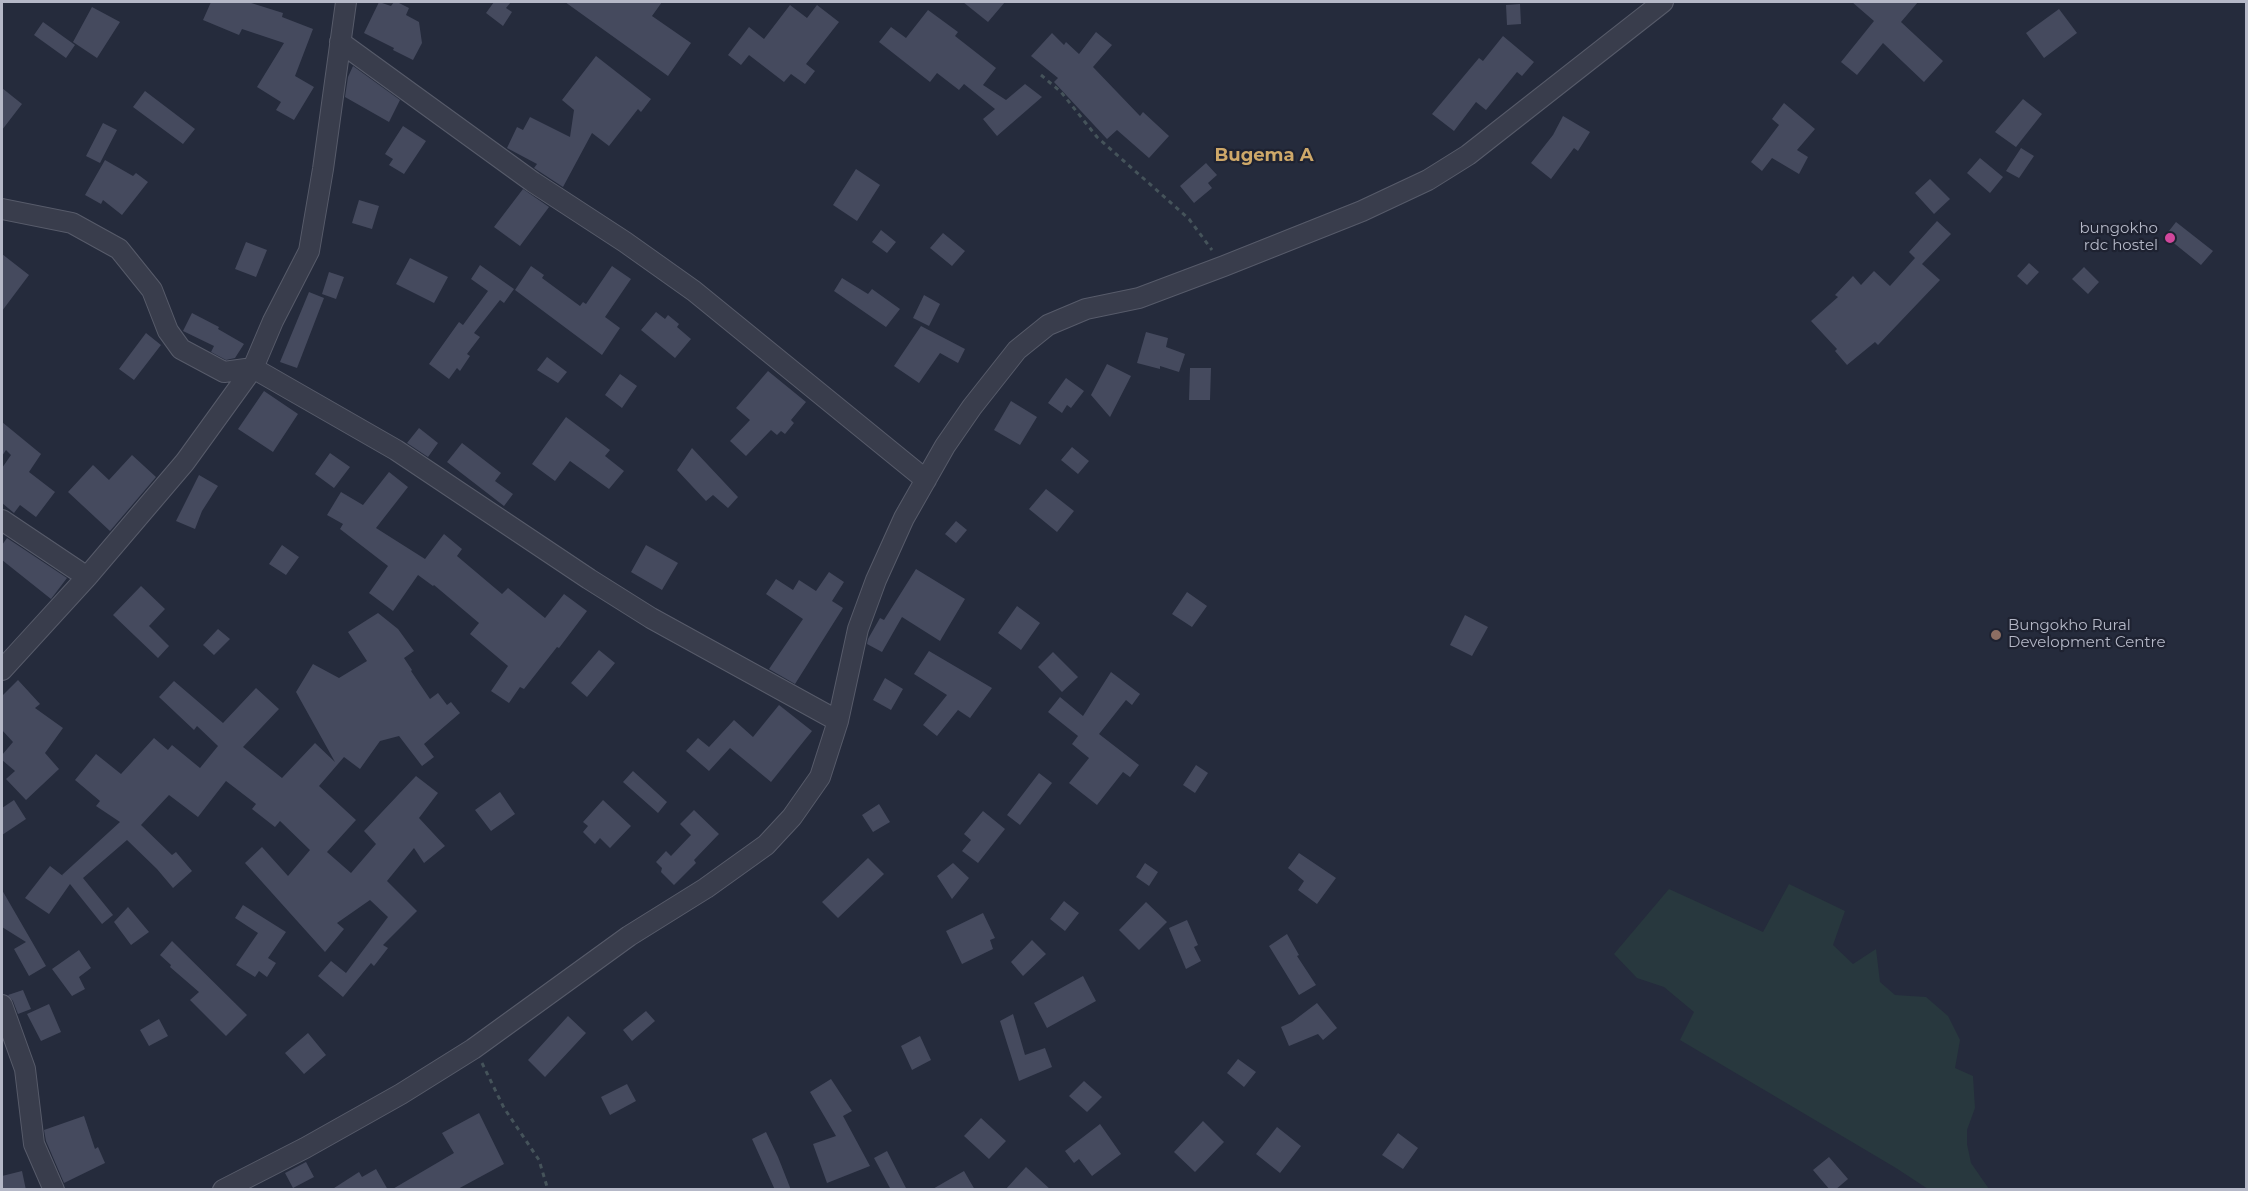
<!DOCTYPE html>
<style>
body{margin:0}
#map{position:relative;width:2248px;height:1191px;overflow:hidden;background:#252b3c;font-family:Montserrat,sans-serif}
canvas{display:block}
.frame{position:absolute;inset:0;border:3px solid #b5b8c7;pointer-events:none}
</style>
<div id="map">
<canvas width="2248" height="1191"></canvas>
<div class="frame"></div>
</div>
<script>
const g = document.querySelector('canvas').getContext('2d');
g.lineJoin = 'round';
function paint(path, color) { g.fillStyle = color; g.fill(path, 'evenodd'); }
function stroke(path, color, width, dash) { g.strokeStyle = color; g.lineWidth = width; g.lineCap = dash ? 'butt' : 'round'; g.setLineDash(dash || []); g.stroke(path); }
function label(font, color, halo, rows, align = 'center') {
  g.font = font + ' Montserrat,sans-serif'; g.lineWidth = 4.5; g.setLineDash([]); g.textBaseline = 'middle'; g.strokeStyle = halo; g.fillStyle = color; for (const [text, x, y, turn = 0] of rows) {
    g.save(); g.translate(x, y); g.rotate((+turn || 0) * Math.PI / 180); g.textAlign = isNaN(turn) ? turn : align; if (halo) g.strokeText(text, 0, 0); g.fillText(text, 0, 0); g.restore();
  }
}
paint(new Path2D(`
 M 1789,884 L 1845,911 L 1833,945 L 1853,964 L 1876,949 L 1880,982 L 1895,995 L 1926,997 L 1948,1016 L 1960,1040 L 1955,1068 L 1973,1076 L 1975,1108 L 1967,1130 L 1967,1144 L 1971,1163 L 1989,1189 L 1928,1189 L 1896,1168 L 1680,1040 L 1694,1012 L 1664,987 L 1637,978 L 1614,954 L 1669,889 L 1763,932 Z`), '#28383e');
paint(new Path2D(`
 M 211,2 L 248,2 L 283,13 L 282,17 L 313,29 L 295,76 L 314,87 L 294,120 L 276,110 L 281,102 L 257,87 L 284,43 L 242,29 L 239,35 L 203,20 Z
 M 379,2 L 391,6 L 394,2 L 397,2 L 409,8 L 406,15 L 419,22 L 422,43 L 413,60 L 393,50 L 394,48 L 364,33 Z
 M 494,2 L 511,2 L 506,8 L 512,12 L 503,26 L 486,13 Z
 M 565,2 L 662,2 L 652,16 L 691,43 L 668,76 Z
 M 963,2 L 1005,2 L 988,22 Z
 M 1852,2 L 1918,2 L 1901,22 L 1943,61 L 1924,82 L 1883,43 L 1857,75 L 1841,62 L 1874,21 Z
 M 1520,4 L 1521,24 L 1507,25 L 1506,5 Z
 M 790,5 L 807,18 L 817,5 L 839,22 L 806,64 L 815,71 L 805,84 L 791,74 L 784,82 L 749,55 L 741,65 L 728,55 L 749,27 L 764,39 Z
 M 92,7 L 120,22 L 97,58 L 73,42 Z
 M 2059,9 L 2077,33 L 2044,58 L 2026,33 Z
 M 928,10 L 958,32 L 955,36 L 996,68 L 983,85 L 1006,100 L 1025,84 L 1042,97 L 997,136 L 983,119 L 995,109 L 964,84 L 959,90 L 937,73 L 930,82 L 879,42 L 891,27 L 906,38 Z
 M 43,22 L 75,45 L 66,58 L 34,35 Z
 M 1096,32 L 1112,45 L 1093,67 L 1140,116 L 1143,112 L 1169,136 L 1149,158 L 1117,130 L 1107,139 L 1054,82 L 1058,78 L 1031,56 L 1052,33 L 1064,45 L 1066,42 L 1079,54 Z
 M 1503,36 L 1534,62 L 1522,76 L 1517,72 L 1486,110 L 1476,102 L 1454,131 L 1432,114 L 1479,58 L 1483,61 Z
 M 596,56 L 651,99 L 641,112 L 638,109 L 609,146 L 592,133 L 563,187 L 534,168 L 537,164 L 507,148 L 517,127 L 523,130 L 530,117 L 570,137 L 574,110 L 562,100 Z
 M 353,66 L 400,100 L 389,122 L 345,97 L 348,77 Z
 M 2,88 L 22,104 L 2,130 Z
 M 145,91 L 195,129 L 183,144 L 133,107 Z
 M 2023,99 L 2042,114 L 2016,147 L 1995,132 Z
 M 1784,103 L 1815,129 L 1797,150 L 1808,157 L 1799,174 L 1772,158 L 1762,171 L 1751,162 L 1779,125 L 1772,119 Z
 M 1563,116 L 1590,132 L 1578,151 L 1574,148 L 1551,179 L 1531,163 L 1553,135 Z
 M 103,123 L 117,130 L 100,163 L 86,156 Z
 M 403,126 L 426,141 L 404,174 L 389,165 L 393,159 L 385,154 Z
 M 2021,148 L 2034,156 L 2019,178 L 2006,171 Z
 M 1980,158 L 2003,177 L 1990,193 L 1967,173 Z
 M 105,160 L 133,176 L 136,173 L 148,182 L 122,215 L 103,200 L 101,204 L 85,195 Z
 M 1206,163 L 1217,175 L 1208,183 L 1212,188 L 1194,203 L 1180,186 Z
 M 856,169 L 880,185 L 857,221 L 833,205 Z
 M 1930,179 L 1950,199 L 1934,214 L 1915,193 Z
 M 523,189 L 549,207 L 520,246 L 494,227 Z
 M 359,200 L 379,206 L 372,229 L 352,223 Z
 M 1937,221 L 1951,234 L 1922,264 L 1940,280 L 1878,345 L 1875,342 L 1847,365 L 1835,351 L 1837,349 L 1811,321 L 1838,297 L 1835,295 L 1853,276 L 1861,285 L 1874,271 L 1890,286 L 1915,258 L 1909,252 Z
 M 2176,222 L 2213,251 L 2201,265 L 2165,236 Z
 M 881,230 L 896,242 L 887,253 L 872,242 Z
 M 943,233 L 965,251 L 952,266 L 930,248 Z
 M 246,242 L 267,250 L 256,277 L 235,269 Z
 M 2,254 L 29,275 L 2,311 Z
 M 410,258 L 448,277 L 434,303 L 396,284 Z
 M 2029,263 L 2039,272 L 2027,285 L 2017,276 Z
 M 480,265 L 514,289 L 504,303 L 500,300 L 474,333 L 480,337 L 467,354 L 470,356 L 460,371 L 457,368 L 449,379 L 429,364 L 459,322 L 463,325 L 488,291 L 471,279 Z
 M 531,266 L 544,275 L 542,278 L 580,306 L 583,302 L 586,304 L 612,266 L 631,279 L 605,317 L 620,328 L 602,355 L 515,290 Z
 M 2084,267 L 2099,282 L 2088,294 L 2072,279 Z
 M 329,272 L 344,277 L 336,299 L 322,294 Z
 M 842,278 L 868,294 L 872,289 L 900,309 L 886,327 L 834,291 Z
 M 309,292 L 324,298 L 297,368 L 280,362 Z
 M 924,295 L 940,304 L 929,326 L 913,318 Z
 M 656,312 L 665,319 L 668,315 L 679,324 L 677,327 L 691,339 L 675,358 L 641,330 Z
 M 192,313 L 219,327 L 218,329 L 244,344 L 235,358 L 226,360 L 211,352 L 214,346 L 183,331 Z
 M 921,326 L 965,349 L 958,363 L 940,353 L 919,383 L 894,366 Z
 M 1146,332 L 1168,338 L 1166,347 L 1185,354 L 1179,372 L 1160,366 L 1160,369 L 1137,363 Z
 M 146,333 L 161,345 L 134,380 L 119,369 Z
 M 547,357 L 567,372 L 558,383 L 537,370 Z
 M 1107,364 L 1131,376 L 1110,417 L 1091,395 Z
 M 1190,368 L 1211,368 L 1210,400 L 1189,400 Z
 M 768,371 L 806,402 L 791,420 L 794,423 L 785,434 L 781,431 L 777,435 L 771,430 L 746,456 L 730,441 L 750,420 L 736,408 Z
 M 620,374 L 637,386 L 622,408 L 605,395 Z
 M 1066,378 L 1084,391 L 1071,408 L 1067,405 L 1062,413 L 1048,403 Z
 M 264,391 L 298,414 L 273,452 L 238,429 Z
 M 1011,401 L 1037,417 L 1020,445 L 994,430 Z
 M 566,417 L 610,450 L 605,456 L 624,471 L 609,489 L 570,461 L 555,481 L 532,464 Z
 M 2,422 L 41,454 L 29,472 L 55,492 L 36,517 L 20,505 L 14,513 L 2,503 L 2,468 L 11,455 L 6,450 L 2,456 Z
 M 419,428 L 438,443 L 428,457 L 407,443 Z
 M 462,443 L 501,473 L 495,481 L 513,494 L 504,506 L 447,462 Z
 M 1072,447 L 1089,461 L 1078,474 L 1061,460 Z
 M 692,448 L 738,497 L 728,508 L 713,495 L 706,501 L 677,470 Z
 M 330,453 L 350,467 L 334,488 L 315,474 Z
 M 132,455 L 156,477 L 110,531 L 68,492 L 93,465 L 109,480 Z
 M 389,472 L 408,487 L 376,528 L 425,559 L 444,534 L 462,549 L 457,556 L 502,594 L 508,588 L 545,618 L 564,594 L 587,611 L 559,648 L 557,647 L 524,689 L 520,687 L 509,703 L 491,691 L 508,666 L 470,634 L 479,623 L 434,585 L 433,586 L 418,575 L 393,611 L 369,593 L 388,566 L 340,529 L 343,524 L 327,515 L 341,492 L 363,505 Z
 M 199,475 L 218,486 L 202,511 L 195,529 L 176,521 Z
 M 1046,489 L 1074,511 L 1057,532 L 1029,509 Z
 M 956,521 L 967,530 L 956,543 L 945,534 Z
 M 7,538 L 67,578 L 51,599 L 2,560 L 2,545 Z
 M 282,545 L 299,557 L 286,575 L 269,564 Z
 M 646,545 L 678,563 L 662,590 L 631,572 Z
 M 916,569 L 965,599 L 940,641 L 902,617 L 882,652 L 867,644 L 868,639 L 880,618 L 884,620 Z
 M 829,572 L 844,582 L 832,601 L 843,608 L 795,684 L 769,669 L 803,619 L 766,594 L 776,579 L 793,590 L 799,580 L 816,591 Z
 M 141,586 L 165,609 L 149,626 L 169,646 L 158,658 L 113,615 Z
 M 1187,592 L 1207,606 L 1192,627 L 1172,614 Z
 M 1017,606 L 1040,623 L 1021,650 L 998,633 Z
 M 378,613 L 398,629 L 414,651 L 404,658 L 412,670 L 411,671 L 430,699 L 438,693 L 447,705 L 451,702 L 460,713 L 424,744 L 434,757 L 422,766 L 399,736 L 380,741 L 360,769 L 344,757 L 319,786 L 356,820 L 327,852 L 351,873 L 376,844 L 364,831 L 416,776 L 438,793 L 419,818 L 445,846 L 424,863 L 414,848 L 387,881 L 417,911 L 383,945 L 388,948 L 374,966 L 371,963 L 343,997 L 318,976 L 331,961 L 346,973 L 388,917 L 370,900 L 337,923 L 344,929 L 325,952 L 245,863 L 262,847 L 288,876 L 310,850 L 280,821 L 275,827 L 252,809 L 256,804 L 226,781 L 198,817 L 169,795 L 141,825 L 172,855 L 176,852 L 192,871 L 173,888 L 157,869 L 127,840 L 83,878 L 113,915 L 102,924 L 70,884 L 49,914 L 25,898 L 50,866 L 63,876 L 62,875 L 120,822 L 96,806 L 100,801 L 75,780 L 96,754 L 121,774 L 154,738 L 168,750 L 172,745 L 200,768 L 218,746 L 197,726 L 194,730 L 159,697 L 174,681 L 223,723 L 256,688 L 279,709 L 243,747 L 282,778 L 315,743 L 335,762 L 296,692 L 313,664 L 339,678 L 367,661 L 348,632 Z
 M 1465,615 L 1488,627 L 1472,656 L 1450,645 Z
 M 218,629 L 230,639 L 214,655 L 203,645 Z
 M 599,650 L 615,663 L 587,697 L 571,683 Z
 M 929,651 L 992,688 L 970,718 L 958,710 L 937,736 L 923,725 L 947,695 L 914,674 Z
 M 1053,652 L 1078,677 L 1062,692 L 1038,667 Z
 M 1111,672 L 1140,694 L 1132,705 L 1126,700 L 1099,734 L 1139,765 L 1130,777 L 1123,772 L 1097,805 L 1069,783 L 1089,758 L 1072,744 L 1078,736 L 1048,712 L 1060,697 L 1083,716 Z
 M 885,678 L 903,689 L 891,710 L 873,700 Z
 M 18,680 L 40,704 L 35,708 L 63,728 L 45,753 L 59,769 L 26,800 L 6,779 L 15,771 L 2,760 L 2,755 L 13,742 L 2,730 L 2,696 Z
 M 779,705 L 812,731 L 771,782 L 730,748 L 709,771 L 686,751 L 698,738 L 709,747 L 734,720 L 753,737 Z
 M 1196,765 L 1208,773 L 1195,793 L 1183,785 Z
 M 633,771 L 667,802 L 658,813 L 623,782 Z
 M 1039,773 L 1052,783 L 1020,825 L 1007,815 Z
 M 500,792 L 515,814 L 491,831 L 475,810 Z
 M 14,800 L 26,819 L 2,835 L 2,808 Z
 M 603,800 L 631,826 L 610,848 L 600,838 L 595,844 L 583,832 L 588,826 L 583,822 Z
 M 879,804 L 890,822 L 873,832 L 862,815 Z
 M 694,810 L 719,834 L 694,860 L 696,863 L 674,885 L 661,872 L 662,868 L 656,862 L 666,851 L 671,856 L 691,835 L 680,824 Z
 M 983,811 L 1005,829 L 978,863 L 962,851 L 971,840 L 964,834 Z
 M 1299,853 L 1336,878 L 1317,904 L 1298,890 L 1304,881 L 1288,868 Z
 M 868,858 L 884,874 L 838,918 L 822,902 Z
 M 953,863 L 969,878 L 952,899 L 937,876 Z
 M 1145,863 L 1158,872 L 1149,886 L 1136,877 Z
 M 2,890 L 46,966 L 29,976 L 14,949 L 26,942 L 2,927 Z
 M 1064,901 L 1079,913 L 1065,931 L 1050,919 Z
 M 1146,902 L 1167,922 L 1139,950 L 1119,930 Z
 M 243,905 L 286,932 L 268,958 L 276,963 L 267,977 L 259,971 L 255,977 L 236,965 L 258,933 L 235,918 Z
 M 128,907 L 149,932 L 131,945 L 114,922 Z
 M 983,913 L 995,938 L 990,940 L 993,949 L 962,964 L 946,931 Z
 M 1187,920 L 1198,945 L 1194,947 L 1201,961 L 1186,969 L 1169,928 Z
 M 1287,934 L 1299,955 L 1297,956 L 1316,985 L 1299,995 L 1269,946 Z
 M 1032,940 L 1046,954 L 1023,976 L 1011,962 Z
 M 172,941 L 247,1015 L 226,1036 L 190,1000 L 199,992 L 170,967 L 171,965 L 160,955 Z
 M 79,950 L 91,968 L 79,977 L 85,989 L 72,996 L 52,969 Z
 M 1083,976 L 1096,1001 L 1047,1028 L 1034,1003 Z
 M 23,990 L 31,1009 L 18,1014 L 13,1001 L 8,995 Z
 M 1317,1003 L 1337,1028 L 1323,1040 L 1318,1034 L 1289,1046 L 1281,1027 L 1292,1022 Z
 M 49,1004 L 61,1032 L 41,1041 L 27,1014 Z
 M 646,1011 L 655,1021 L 632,1041 L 623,1030 Z
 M 1013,1014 L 1025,1055 L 1045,1048 L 1052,1067 L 1019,1081 L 1000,1021 Z
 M 568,1016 L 586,1033 L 545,1077 L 528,1060 Z
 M 159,1019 L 168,1036 L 149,1046 L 140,1030 Z
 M 308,1033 L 326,1055 L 304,1074 L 285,1053 Z
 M 920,1036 L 931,1060 L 912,1070 L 901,1046 Z
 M 1238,1059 L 1256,1072 L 1244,1087 L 1227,1073 Z
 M 831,1079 L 852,1111 L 843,1116 L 870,1166 L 827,1183 L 813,1144 L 836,1136 L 810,1092 Z
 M 1084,1081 L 1102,1097 L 1087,1112 L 1069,1096 Z
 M 627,1084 L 636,1101 L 610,1115 L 601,1097 Z
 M 479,1113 L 504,1164 L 456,1190 L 391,1190 L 454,1153 L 442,1133 Z
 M 84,1116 L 95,1149 L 98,1147 L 105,1163 L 64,1183 L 46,1141 L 44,1130 Z
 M 981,1118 L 1006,1141 L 989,1159 L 964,1136 Z
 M 1203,1121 L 1224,1142 L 1195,1172 L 1174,1152 Z
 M 1100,1124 L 1121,1154 L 1092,1176 L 1079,1159 L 1074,1163 L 1065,1151 Z
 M 1277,1127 L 1301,1146 L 1280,1173 L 1256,1154 Z
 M 766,1132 L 778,1157 L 791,1190 L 775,1190 L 752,1139 Z
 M 1398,1133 L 1418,1148 L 1403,1169 L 1382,1155 Z
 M 887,1151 L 907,1190 L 891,1190 L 874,1158 Z
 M 1829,1157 L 1848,1179 L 1835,1190 L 1830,1190 L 1813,1170 Z
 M 306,1162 L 314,1177 L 293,1188 L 285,1173 Z
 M 1026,1167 L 1051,1190 L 1005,1190 Z
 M 376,1169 L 388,1190 L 331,1190 L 359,1172 L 362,1177 Z
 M 22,1171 L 26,1190 L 2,1190 L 2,1176 Z
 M 964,1171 L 975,1190 L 931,1190 Z`), '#454a5e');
const minor = new Path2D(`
 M 340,42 L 533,182 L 625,242 L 694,291 L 926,480
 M 2,209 L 72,223 L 119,249 L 152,290 L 168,331 L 181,349 L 224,372 L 253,368 L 396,450 L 589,579 L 651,618 L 838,721
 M 2,520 L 87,577
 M 2,670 L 87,577 L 185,462 L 253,368 L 273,321 L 309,251 L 323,169 L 346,2
 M 2,1005 L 25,1069 L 34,1144 L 54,1190
 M 223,1190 L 305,1148 L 401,1094 L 473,1049 L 629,936 L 706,888 L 766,845 L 792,817 L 820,777 L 838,721 L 858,629 L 876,580 L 904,518 L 945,446 L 972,407 L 1017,350 L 1048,325 L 1086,309 L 1139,298 L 1224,266 L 1362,211 L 1428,180 L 1468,155 L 1663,2`);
stroke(minor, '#575b6a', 22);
stroke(new Path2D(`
 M 1041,75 L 1061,92 L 1097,137 L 1189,219 L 1212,250
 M 482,1063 L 504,1108 L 539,1160 L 548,1190`), '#45535a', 3, [4.5, 4.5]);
stroke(minor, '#393d4c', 20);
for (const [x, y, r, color] of [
 [2170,238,6,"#d1479c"],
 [1996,635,6,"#8d6e63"]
]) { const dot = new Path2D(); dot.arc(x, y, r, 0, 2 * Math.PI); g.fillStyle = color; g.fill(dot); stroke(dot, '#1e2231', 2); }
label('15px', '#b5b8c7', '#1e2231', [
 ["bungokho",2158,229],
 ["rdc hostel",2158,246],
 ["Bungokho Rural",2008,626,"left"],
 ["Development Centre",2008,643,"left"]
], 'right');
label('bold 18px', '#cea869', '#1e2231', [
 ["Bugema A",1264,156]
]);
</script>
